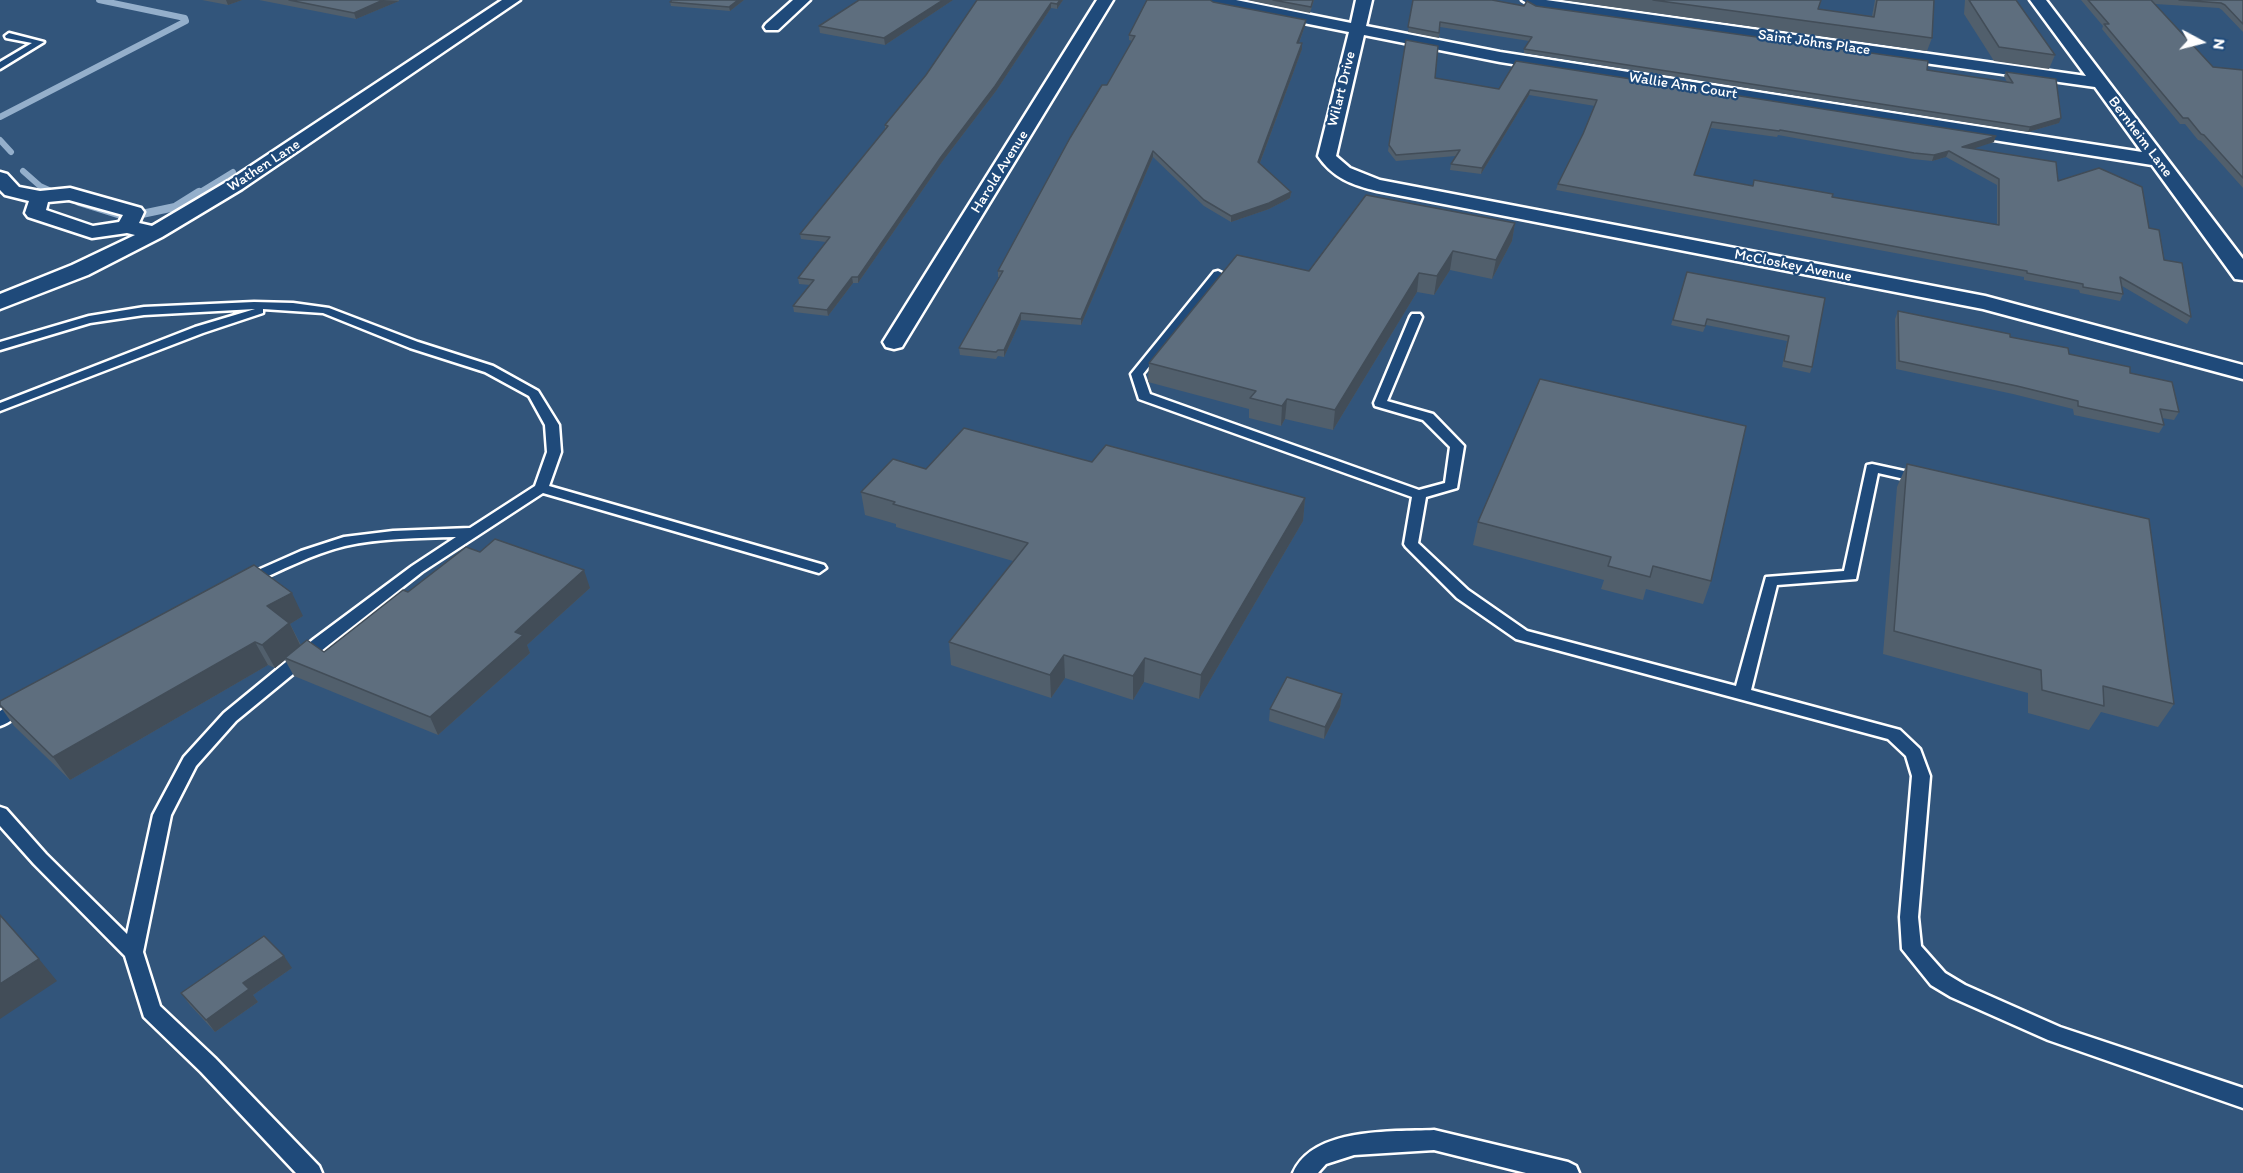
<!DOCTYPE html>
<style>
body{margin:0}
#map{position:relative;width:2243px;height:1173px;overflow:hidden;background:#32557b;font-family:Itim,sans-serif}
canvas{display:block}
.north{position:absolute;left:2171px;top:12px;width:60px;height:60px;-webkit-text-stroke:4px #1f4a7a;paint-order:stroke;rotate:97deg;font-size:16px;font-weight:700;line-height:24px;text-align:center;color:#fff}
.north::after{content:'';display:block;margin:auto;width:21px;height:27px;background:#fff;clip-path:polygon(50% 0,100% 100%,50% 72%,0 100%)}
</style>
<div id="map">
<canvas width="2243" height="1173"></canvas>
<div class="north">N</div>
</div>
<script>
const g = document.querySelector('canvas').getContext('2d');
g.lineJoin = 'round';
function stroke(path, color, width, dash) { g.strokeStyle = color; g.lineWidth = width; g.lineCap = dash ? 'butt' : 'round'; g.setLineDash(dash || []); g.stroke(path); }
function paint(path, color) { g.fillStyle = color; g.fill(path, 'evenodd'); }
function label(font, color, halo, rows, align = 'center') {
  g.font = font + ' Itim,sans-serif'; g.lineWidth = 4.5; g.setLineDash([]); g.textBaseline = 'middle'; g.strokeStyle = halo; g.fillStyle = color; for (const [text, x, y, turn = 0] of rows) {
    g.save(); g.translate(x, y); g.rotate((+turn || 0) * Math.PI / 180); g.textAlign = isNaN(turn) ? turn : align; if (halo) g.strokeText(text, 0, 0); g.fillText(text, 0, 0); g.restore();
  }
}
stroke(new Path2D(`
 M 0,117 L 186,21 L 185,18 L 99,0
 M 0,140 L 11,152
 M 23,171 L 40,186 L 51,191
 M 197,194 L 233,172`), '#94afcb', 6);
stroke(new Path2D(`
 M 79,202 L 124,216
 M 137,215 L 175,207 L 199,192`), '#94afcb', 8);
const lane = new Path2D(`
 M 9,33 L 44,42 L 0,69 L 0,62 L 32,43 L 6,38 L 5,36 Z
 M 1218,271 L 1224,274 L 1222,276 L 1143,374 L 1150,394 L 1419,490 L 1445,483 L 1450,447 L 1423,420 L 1375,406 L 1374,403 L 1410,317 L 1412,314 L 1420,314 L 1422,317 L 1387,401 L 1433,414 L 1464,446 L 1457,488 L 1426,497 L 1418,543 L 1468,590 L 1527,631 L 1736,686 L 1766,577 L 1844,571 L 1867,465 L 1872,464 L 1927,476 L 1929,479 L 1922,483 L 1878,473 L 1856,579 L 1777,585 L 1751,690 L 1900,730 L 1920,749 L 1930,776 L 1918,917 L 1921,946 L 1945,973 L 1965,985 L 2060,1027 L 2243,1088 L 2243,1108 L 2048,1040 L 1951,997 L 1931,985 L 1902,949 L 1900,917 L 1912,776 L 1906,756 L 1888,739 L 1516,639 L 1457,598 L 1406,547 L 1404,544 L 1412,497 L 1139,399 L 1131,374 L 1214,272 Z
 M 254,302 L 293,303 L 329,308 L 418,342 L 493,366 L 538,391 L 559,425 L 561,452 L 549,486 L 824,565 L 826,568 L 819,573 L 543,493 L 422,572 L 326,647 L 236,721 L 196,766 L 171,815 L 143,952 L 160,1006 L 215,1058 L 319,1166 L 322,1173 L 296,1173 L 201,1072 L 144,1017 L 125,956 L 34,864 L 0,826 L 0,807 L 6,809 L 46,854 L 127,934 L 153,815 L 184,757 L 224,713 L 314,639 L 412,566 L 456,537 C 419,538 381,538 345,546 C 312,554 281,571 250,584 L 240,584 L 238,581 L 240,578 L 301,551 L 344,537 L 393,531 L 470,528 L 535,486 L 547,452 L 545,425 L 529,396 L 485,372 L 410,348 L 323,313 L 263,309 L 263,313 L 203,333 L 0,411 L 0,403 L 195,327 L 255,309 L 144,315 L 90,323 L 0,350 L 0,342 L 89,316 L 144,307 Z
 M 21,697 L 27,699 L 29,703 C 23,712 10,723 0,726 L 0,711 Z
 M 1434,1130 L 1568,1162 L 1576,1166 L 1579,1173 L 1526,1173 L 1434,1150 L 1354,1155 L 1326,1164 L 1318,1173 L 1293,1173 C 1313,1127 1391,1132 1434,1130 Z`);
const street = new Path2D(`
 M 502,0 L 520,0 L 242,189 L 162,237 L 88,275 L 0,309 L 0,294 L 72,265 L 135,235 L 127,233 L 92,238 L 28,217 L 25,213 L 29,201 L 5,195 L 0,190 L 0,172 L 7,174 L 19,187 L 40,191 L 70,188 L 141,208 L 144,212 L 139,223 L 152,226 L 228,181 ZM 69,200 L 123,215 L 119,222 L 93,226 L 46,210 L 48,202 Z
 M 793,0 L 810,0 L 778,30 L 766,30 L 764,27 L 766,24 Z
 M 1097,0 L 1113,0 L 905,342 L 902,347 L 894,349 L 886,347 L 883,342 Z
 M 1205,0 L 1236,0 L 1351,23 L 1356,0 L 1372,0 L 1366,26 L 1500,52 L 2142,152 L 2095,87 L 1535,8 L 1522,0 L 1546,0 L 2086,76 L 2030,0 L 2046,0 L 2243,259 L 2243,280 L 2235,279 L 2152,165 L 1500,62 L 1364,35 L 1336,156 L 1350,168 L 1380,180 L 1985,296 L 2243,365 L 2243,379 L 1983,309 L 1377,191 C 1352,185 1333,178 1318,156 L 1349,32 L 1213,5 Z`);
stroke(lane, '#fff', 5);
stroke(street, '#fff', 5);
paint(lane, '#1f4a7a');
paint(street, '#1f4a7a');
paint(new Path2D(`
 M 202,0 L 242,0 L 228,5 Z
 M 259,0 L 399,0 L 399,1 L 356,19 Z
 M 672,0 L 744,0 L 730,11 L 671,6 L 670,2 Z
 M 953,0 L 885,45 L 820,33 L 819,26 Z
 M 977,0 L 1063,0 L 1057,9 L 1051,8 L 996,91 L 942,162 L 858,283 L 853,283 L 828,316 L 794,312 L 793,306 L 810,285 L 799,284 L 798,278 L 826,242 L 801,239 L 800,234 L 885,129 L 885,125 L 926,75 Z
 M 1247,0 L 1314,0 L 1310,13 Z
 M 1413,0 L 1524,6 L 1536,6 L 1927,70 L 2007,82 L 2004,76 L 2006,72 L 2059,123 L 2028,132 L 1524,53 L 1524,49 L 1529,41 L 1440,27 L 1439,38 L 1408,32 Z
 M 1562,0 L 1821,0 L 1818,9 L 1872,16 L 1875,0 L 1934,0 L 1932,38 L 1927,51 Z
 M 1965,0 L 2016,0 L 2055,55 L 2049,69 L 1994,61 L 1964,14 Z
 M 2081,0 L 2243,0 L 2243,32 L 2222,10 L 2219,8 L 2155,4 L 2213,67 L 2243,70 L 2243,188 L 2201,141 L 2198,140 L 2185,124 L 2180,124 L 2102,29 L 2103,26 Z
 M 1213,2 L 1306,20 L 1305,26 L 1299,43 L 1302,49 L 1260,163 L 1291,192 L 1290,198 L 1269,209 L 1231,222 L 1204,206 L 1153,157 L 1081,325 L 1021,320 L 1004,357 L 998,356 L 996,359 L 960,355 L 959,348 L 1000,277 L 998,277 L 998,271 L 1107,85 L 1132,41 L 1129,40 L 1129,35 Z
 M 1406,40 L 1435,78 L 1499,89 L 1516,61 L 1994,142 L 1973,148 L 2058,181 L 2149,228 L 2191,317 L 2187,324 L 2122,286 L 2123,294 L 2120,301 L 2080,293 L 2079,290 L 2024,280 L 2024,277 L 1556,190 L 1558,184 L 1583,134 L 1595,106 L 1529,95 L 1481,174 L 1450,170 L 1451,164 L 1456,156 L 1396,161 L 1388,151 ZM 1711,128 L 1777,137 L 1778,135 L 1912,159 L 1932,161 L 1946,157 L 1997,185 L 1997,225 L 1832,197 L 1753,186 L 1694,175 Z
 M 1515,223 L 1512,241 L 1492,279 L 1450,270 L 1434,295 L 1417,292 L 1333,430 L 1285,419 L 1281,426 L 1249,418 L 1249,409 L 1148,382 L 1149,363 L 1309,271 Z
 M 1687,272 L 1825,298 L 1812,367 L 1810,373 L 1782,367 L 1787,341 L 1706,325 L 1703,332 L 1671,325 Z
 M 1898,311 L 2010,337 L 2130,373 L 2179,412 L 2174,420 L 2162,418 L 2164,425 L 2159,433 L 2074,415 L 2073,409 L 2013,394 L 1896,369 L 1895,319 Z
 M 1092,462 L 1305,498 L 1303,521 L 1199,699 L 1144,682 L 1133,700 L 1065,678 L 1051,698 L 951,665 L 949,642 L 1013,561 L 896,527 L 896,524 L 865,515 L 861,492 L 926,469 Z
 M 1907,464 L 2174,704 L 2158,727 L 2101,712 L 2089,730 L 2028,713 L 2028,693 L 1883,654 L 1897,487 Z
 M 1478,522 L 1711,581 L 1703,604 L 1646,589 L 1643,600 L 1601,589 L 1604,580 L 1473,545 Z
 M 480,552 L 590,588 L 527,645 L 530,653 L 438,735 L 294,676 L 285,660 L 275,668 L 268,665 L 70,780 L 14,726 L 0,706 L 0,701 L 303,616 L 290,624 L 301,645 L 324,652 L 408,592 Z
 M 1342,694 L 1340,707 L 1324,739 L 1269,721 L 1270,709 Z
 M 292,968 L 253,995 L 258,1002 L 215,1032 L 190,1005 L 181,993 Z`), '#515f6c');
paint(new Path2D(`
 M 226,0 L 242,0 L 228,5 Z
 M 383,0 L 399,1 L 356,19 L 354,13 Z
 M 738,0 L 744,0 L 730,11 L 729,7 Z
 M 943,0 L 953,0 L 885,45 L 884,38 Z
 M 1060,0 L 1063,0 L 1057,9 L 1057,4 Z
 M 1051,3 L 1051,8 L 996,91 L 942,162 L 858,283 L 858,277 L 941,157 Z
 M 1306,20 L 1305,26 L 1297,48 L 1297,43 Z
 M 1302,43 L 1302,49 L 1258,168 L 1258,162 Z
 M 1530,90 L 1529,95 L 1481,174 L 1482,168 Z
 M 2061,118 L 2059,123 L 2028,132 L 2030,127 Z
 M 1996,136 L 1994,142 L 1960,153 L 1962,147 Z
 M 1153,151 L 1153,157 L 1081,325 L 1081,319 Z
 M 1949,151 L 1946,157 L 1932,161 L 1934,155 Z
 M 1291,192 L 1290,198 L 1269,209 L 1231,222 L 1231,216 Z
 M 1515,223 L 1512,241 L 1492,279 L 1496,260 Z
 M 1453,251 L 1450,270 L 1434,295 L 1437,276 Z
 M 1419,273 L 1417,292 L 1333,430 L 1335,410 Z
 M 852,277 L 853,283 L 828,316 L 827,310 Z
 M 1021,313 L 1021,320 L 1004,357 L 1004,350 Z
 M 1287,399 L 1285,419 L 1281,426 L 1282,406 Z
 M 1305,498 L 1303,521 L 1199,699 L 1201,675 Z
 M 584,570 L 590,588 L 527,645 L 530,653 L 438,735 L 430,717 L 515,632 Z
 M 292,593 L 303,616 L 290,624 L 301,647 L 285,658 L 285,660 L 275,668 L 262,645 L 267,606 Z
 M 255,642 L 268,665 L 70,780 L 53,757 Z
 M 1064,655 L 1065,678 L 1051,698 L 1050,675 Z
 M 1145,658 L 1144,682 L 1133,700 L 1133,676 Z
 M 1342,694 L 1340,707 L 1324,739 L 1325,727 Z
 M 284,956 L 292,968 L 253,995 L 258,1002 L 215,1032 L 206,1020 L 243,983 Z
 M 39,959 L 57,981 L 0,1019 L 0,984 Z`), '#424d58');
const building = new Path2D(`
 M 289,0 L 383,0 L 354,13 Z
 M 672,0 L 738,0 L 729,7 L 670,2 Z
 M 859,0 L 943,0 L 884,38 L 819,26 Z
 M 977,0 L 1060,0 L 1057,4 L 1051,3 L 995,86 L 941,157 L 858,277 L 852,277 L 827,310 L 793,306 L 814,280 L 798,278 L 830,237 L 800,234 L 888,126 L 885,125 L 926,75 Z
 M 1147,0 L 1210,0 L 1213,2 L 1306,20 L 1297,43 L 1302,43 L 1258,162 L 1291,192 L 1269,203 L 1231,216 L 1204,200 L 1153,151 L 1081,319 L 1021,313 L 1004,350 L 998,350 L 996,352 L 959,348 L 1003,271 L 998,271 L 1070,138 L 1102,85 L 1107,85 L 1135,36 L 1129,35 Z
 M 1273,0 L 1313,0 L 1311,7 Z
 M 1413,0 L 1492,0 L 1524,6 L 1527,1 L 1536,6 L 1928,61 L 1927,70 L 2013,83 L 2006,72 L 2056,79 L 2061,118 L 2030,127 L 1524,49 L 1532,37 L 1440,22 L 1439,33 L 1408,27 Z
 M 1653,0 L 1821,0 L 1818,9 L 1874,17 L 1877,0 L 1934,0 L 1932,38 Z
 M 1969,0 L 2016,0 L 2055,55 L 1999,47 Z
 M 2088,0 L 2151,0 L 2213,67 L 2243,70 L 2243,178 L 2204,135 L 2201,134 L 2188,118 L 2183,118 L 2104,24 L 2109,24 Z
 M 2179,0 L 2243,0 L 2243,24 L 2225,5 L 2221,3 Z
 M 1406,40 L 1438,46 L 1435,78 L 1499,89 L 1516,61 L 1996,136 L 1962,147 L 2056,162 L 2058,181 L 2099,168 L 2142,187 L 2149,228 L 2159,230 L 2164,260 L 2182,263 L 2191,317 L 2120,277 L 2123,294 L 2083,287 L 2083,284 L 2027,273 L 2027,271 L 1558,184 L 1583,134 L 1597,100 L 1530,90 L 1482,168 L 1451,164 L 1460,150 L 1396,155 L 1389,145 ZM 1712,122 L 1779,131 L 1780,130 L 1914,153 L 1934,155 L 1949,151 L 1999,179 L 1999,225 L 1832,197 L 1833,194 L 1754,180 L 1753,186 L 1694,175 Z
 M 1366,195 L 1515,223 L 1496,260 L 1453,251 L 1437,276 L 1419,273 L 1335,410 L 1287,399 L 1282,406 L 1250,398 L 1256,391 L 1149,363 L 1237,255 L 1309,271 Z
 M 1687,272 L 1825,298 L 1812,367 L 1784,361 L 1789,336 L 1707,319 L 1705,326 L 1673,320 Z
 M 1898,311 L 2010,334 L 2010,337 L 2068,348 L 2069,354 L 2130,367 L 2130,373 L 2172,382 L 2179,412 L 2160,409 L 2164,425 L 2078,406 L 2078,401 L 2017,386 L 1899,361 Z
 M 1540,379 L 1746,426 L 1711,581 L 1653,566 L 1650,577 L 1608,566 L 1611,557 L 1478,522 Z
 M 964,428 L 1092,462 L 1106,445 L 1305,498 L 1201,675 L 1145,658 L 1133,676 L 1064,655 L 1050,675 L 949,642 L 1028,543 L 893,504 L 895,502 L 861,492 L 893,459 L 926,469 Z
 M 1907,464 L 2149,519 L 2174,704 L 2103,686 L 2104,706 L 2042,690 L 2041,670 L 1894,631 Z
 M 495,539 L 584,570 L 515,632 L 523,635 L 430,717 L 285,658 L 307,640 L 324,652 L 403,590 L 408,592 L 466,547 L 480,552 Z
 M 254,565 L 292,593 L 267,606 L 289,623 L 262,645 L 255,642 L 53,757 L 0,705 L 0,701 Z
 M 1287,677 L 1342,694 L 1325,727 L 1270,709 Z
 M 0,915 L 39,959 L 0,984 Z
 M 264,936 L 284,956 L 243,983 L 249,989 L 206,1020 L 181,993 Z`);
paint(building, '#5e6e7e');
stroke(building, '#424d58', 1.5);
label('15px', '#fff', '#1f4a7a', [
 ["Saint Johns Place",1814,43,8],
 ["Wallie Ann Court",1683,86,9],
 ["Wilart Drive",1342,89,-76],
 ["Bernheim Lane",2140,137,53],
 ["Wathen Lane",264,166,-33],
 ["Harold Avenue",1000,172,-58],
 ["McCloskey Avenue",1793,266,11]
]);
</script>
